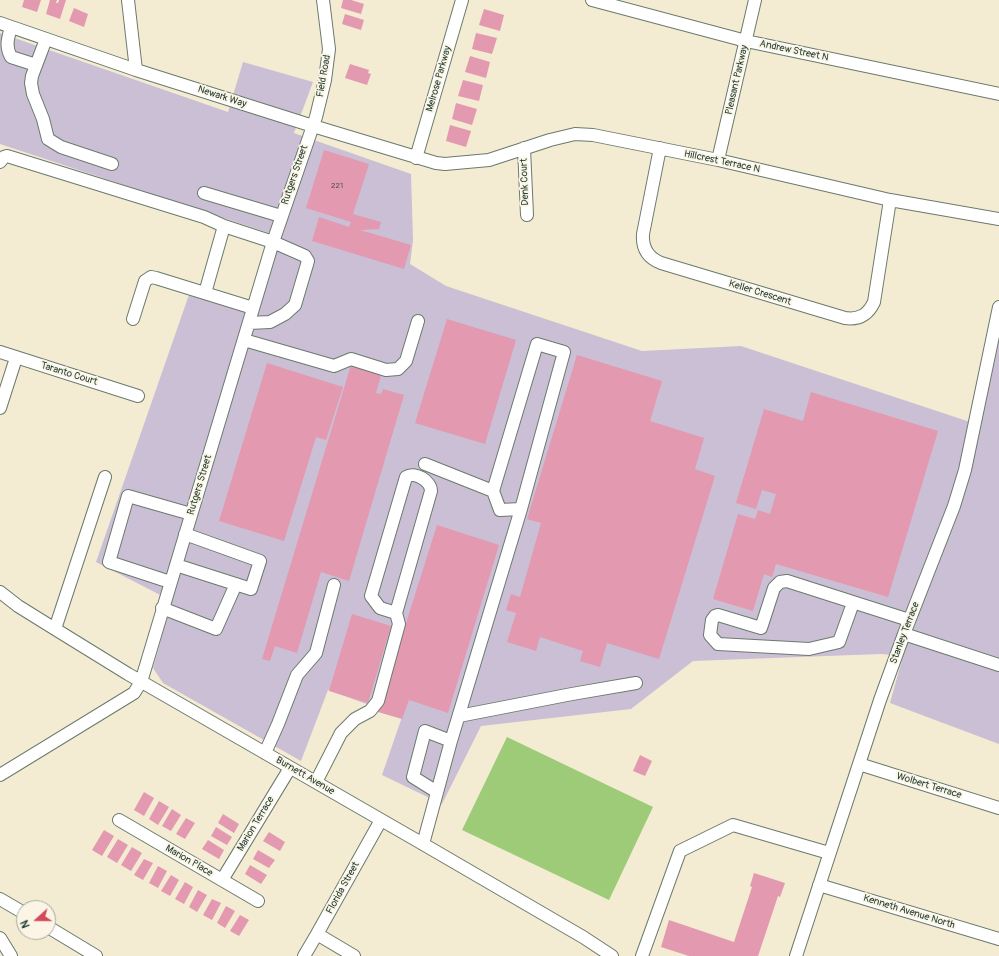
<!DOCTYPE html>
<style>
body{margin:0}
#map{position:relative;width:999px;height:956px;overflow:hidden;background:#f4ebd3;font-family:Pangolin,sans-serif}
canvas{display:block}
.north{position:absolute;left:16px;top:900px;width:40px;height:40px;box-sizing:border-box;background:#fcf5e5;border:1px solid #a4ab9e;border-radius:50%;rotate:249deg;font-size:11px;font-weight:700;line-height:16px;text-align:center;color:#1f3d34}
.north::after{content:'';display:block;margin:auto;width:14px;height:18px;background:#d1495b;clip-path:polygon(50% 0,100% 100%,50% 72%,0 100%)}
</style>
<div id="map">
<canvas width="999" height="956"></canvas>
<div class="north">N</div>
</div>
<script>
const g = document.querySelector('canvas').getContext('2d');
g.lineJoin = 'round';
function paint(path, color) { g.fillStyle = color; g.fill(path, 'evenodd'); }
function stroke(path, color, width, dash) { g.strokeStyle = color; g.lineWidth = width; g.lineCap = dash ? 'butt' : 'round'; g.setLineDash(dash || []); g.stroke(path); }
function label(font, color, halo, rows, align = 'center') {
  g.font = font + ' Pangolin,sans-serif'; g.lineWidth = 3.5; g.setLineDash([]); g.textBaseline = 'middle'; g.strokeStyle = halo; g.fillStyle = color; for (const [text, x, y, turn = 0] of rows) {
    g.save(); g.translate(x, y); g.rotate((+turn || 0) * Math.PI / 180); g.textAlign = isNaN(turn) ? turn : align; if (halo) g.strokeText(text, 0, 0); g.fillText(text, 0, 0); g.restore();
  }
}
paint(new Path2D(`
 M 0,33 L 228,112 L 243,62 L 313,82 L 294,133 L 411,174 L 413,240 L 410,264 L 446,286 L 642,351 L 741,346 L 976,424 L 993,335 L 999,336 L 999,744 L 890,703 L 903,656 L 881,654 L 693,661 L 631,709 L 481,726 L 442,804 L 382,775 L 402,717 L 328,690 L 301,761 L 163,683 L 153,668 L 172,601 L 96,562 L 191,289 L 253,308 L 275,235 L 0,144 Z`), '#cbbfd5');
paint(new Path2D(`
 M 507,737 L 653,807 L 609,900 L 462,830 Z`), '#9dcb78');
paint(new Path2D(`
 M 24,0 L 41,0 L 37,12 L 22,7 Z
 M 50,0 L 57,0 L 56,3 L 58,3 L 59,0 L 66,0 L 60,19 L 46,14 Z
 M 343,0 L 351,0 L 364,4 L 361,14 L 341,8 Z
 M 74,8 L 88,14 L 84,27 L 69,21 Z
 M 484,9 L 504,15 L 500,31 L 479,25 Z
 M 345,14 L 364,20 L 361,30 L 342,24 Z
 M 476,33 L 497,38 L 492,54 L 472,49 Z
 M 470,56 L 490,62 L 486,78 L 465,72 Z
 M 350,64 L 369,70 L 368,73 L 371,74 L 367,85 L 345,78 Z
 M 463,80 L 483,85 L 479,101 L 458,96 Z
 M 456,103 L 477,109 L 472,125 L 452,119 Z
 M 450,125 L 471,131 L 466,147 L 446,141 Z
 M 324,150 L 369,164 L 353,214 L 381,222 L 379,229 L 360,230 L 411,245 L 404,269 L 312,241 L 319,217 L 349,227 L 351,222 L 306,208 Z
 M 447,319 L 516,340 L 485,444 L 415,423 Z
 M 577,355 L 662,381 L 650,421 L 704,438 L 695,469 L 715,476 L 659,659 L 607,643 L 600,667 L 580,661 L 583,651 L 540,637 L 536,651 L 507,642 L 516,613 L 506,610 L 511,594 L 520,597 L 541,523 L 527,519 Z
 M 267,363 L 343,387 L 326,440 L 316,437 L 284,541 L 219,521 Z
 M 351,365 L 382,372 L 376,393 L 381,394 L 383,389 L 404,395 L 349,581 L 321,572 L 297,653 L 275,646 L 270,661 L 262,659 Z
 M 811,392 L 938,431 L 888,597 L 776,564 L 772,577 L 764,574 L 753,611 L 713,599 L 738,514 L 755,519 L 758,510 L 770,514 L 776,494 L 762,490 L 756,509 L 736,503 L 764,409 L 803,421 Z
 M 437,525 L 499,545 L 448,713 L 409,700 L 402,719 L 378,712 Z
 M 352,614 L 391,626 L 368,703 L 329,691 Z
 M 640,755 L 652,761 L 645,776 L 633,771 Z
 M 144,792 L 154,798 L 144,816 L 134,810 Z
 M 159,801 L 169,807 L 158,825 L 149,819 Z
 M 172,809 L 181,815 L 171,831 L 162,826 Z
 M 223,814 L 239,824 L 234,833 L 218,823 Z
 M 186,818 L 195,823 L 185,839 L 176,834 Z
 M 216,827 L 232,837 L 227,845 L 211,836 Z
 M 104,830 L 114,836 L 102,856 L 92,850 Z
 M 269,832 L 285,842 L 280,851 L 263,841 Z
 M 118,839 L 128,845 L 117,863 L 107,857 Z
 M 208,840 L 224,850 L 219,859 L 202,849 Z
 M 132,847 L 142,853 L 131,871 L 121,865 Z
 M 258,850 L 275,860 L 269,868 L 253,859 Z
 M 144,859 L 153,863 L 143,880 L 134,875 Z
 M 250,865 L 267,875 L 261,884 L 245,874 Z
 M 158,866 L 167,871 L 158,888 L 149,883 Z
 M 754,873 L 785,883 L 780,897 L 778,896 L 758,956 L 689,956 L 661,947 L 669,920 L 734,942 L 752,887 L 750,886 Z
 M 171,875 L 179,880 L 170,896 L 161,891 Z
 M 185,882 L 193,887 L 184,904 L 175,899 Z
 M 198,890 L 207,895 L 197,912 L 189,907 Z
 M 212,899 L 221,903 L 212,920 L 203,915 Z
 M 226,906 L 235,911 L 225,928 L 217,923 Z
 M 240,915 L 249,920 L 239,936 L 230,931 Z`), '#e399b0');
const minor = new Path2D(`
 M 128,0 L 136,70
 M 592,0 L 746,41 L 999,94
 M 0,23 L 136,70 L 313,126 L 436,163 L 445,164 L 489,160 L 550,140 L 575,134 L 593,135 L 718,160 L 890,200 L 999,219
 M 11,27 C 8,38 5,46 11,57 L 36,65
 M 46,39 L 32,76 L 31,83 L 33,94 L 43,119 L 48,139 L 61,147 L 112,164
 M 524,148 L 527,215
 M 660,148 L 643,234 C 642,248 648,258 661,263 L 845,318 C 859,320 868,315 874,302 L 890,200
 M 416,158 L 462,0
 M 718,160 L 755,0
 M 0,162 L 4,157 L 7,156 L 204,217 L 224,226
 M 204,193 L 281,216
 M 205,293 L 224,226 L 273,242 L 305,256 L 308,261 L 295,305 L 285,314 L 270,322 L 249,323
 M 133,319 L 145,281 L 151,277 L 156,278 L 253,308
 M 244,340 L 334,366 L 351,359 L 386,370 L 398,369 L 406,361 L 418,321
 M 0,352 L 138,396
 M 0,408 L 16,358
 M 493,491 L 500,510 L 521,509
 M 176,565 L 251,589 L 260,561 L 185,534
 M 170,582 L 109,562 L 128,496 L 191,514
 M 0,592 L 18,606 L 55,629 L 128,674 L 423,844 L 583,937 L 612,956
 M 853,603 L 839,642 L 809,649 L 718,644 L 710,635 L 712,620 L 715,616 L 718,615 L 761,628 L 774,588 L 780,582 L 787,581 L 909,620
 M 162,608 L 216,629 L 236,584
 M 55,629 L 105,477
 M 904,634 L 999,665
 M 459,716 L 572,694 L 636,683
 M 265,753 L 278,724 L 297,675 L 316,653 L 334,585
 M 859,764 L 999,808
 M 0,775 L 134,693 L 141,682 L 273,242 L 316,117 L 325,80 L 329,49 L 323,0
 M 316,782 L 341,733 L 355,719 L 370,711 L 378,701 L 399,624 L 396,613 L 431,491 C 431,481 415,471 406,477 L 371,596 L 380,608 L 396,613
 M 437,792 L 413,777 L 425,731 L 451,741
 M 119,820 L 258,901
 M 423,844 L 451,741 L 521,509 L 564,352 L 537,344 L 493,491 L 425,464
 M 222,880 L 290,768
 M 819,885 L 999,939
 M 0,899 L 24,913
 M 48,927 L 96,956
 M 317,934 L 354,956
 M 0,938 L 11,956
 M 304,956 L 317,934 L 381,820
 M 642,956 L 680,851 L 733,825 L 829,853
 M 796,956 L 880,700 L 904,634 L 954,506 L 965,470 L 999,307`);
stroke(minor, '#6a7a6c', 14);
stroke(minor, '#fff', 12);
label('8px', '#505453', null, [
 ["221",337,186]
]);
label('10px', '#1f3d34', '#fcf5e5', [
 ["Andrew Street N",794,51,12],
 ["Field Road",324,76,-80],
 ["Melrose Parkway",439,79,-74],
 ["Pleasant Parkway",737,80,-77],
 ["Newark Way",222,97,18],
 ["Hillcrest Terrace N",722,162,12],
 ["Rutgers Street",295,175,-71],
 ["Denk Court",525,182,-92],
 ["Keller Crescent",760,293,17],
 ["Taranto Court",69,374,17],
 ["Rutgers Street",200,485,-73],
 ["Stanley Terrace",905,633,-69],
 ["Burnett Avenue",305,776,30],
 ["Wolbert Terrace",929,786,17],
 ["Marion Terrace",256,824,-59],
 ["Marion Place",189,861,30],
 ["Florida Street",343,888,-61],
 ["Kenneth Avenue North",909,912,17]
]);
</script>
